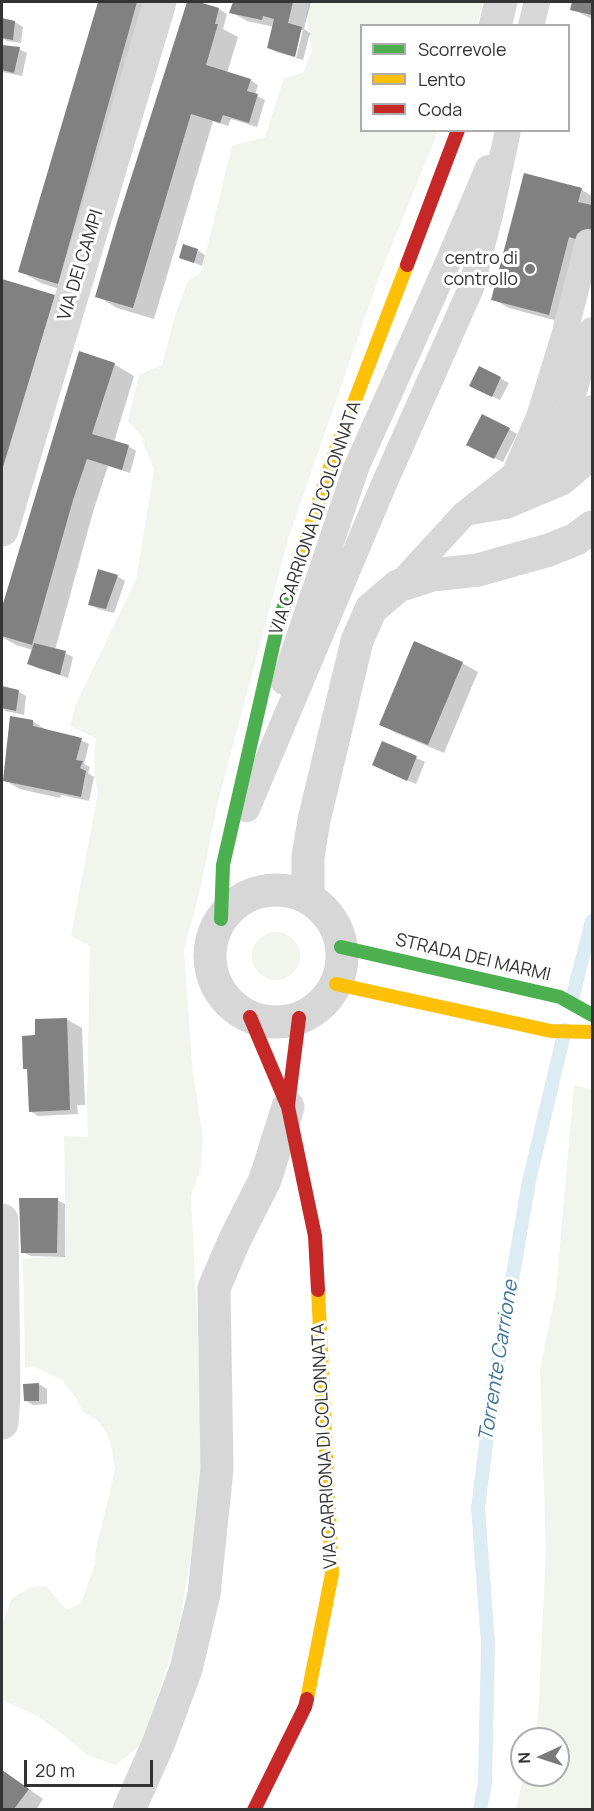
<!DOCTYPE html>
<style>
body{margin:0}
#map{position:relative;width:594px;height:1811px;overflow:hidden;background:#fff;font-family:Manrope,sans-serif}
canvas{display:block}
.frame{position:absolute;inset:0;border:3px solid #333;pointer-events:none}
.legend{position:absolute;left:360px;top:24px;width:210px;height:108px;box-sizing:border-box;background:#fff;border:2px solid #adadad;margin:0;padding:8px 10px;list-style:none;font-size:18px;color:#333}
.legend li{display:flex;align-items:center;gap:12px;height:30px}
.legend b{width:30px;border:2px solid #adadad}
.north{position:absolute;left:510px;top:1727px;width:60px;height:60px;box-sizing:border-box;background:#fff;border:2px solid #adadad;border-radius:50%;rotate:267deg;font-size:16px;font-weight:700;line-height:24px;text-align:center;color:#333}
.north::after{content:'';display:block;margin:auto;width:21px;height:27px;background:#7a7a7a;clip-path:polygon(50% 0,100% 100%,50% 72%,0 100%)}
.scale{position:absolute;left:24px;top:1760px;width:129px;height:27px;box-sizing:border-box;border:3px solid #333;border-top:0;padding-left:8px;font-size:18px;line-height:21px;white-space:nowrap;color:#333;-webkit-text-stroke:4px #fff;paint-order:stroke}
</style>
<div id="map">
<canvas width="594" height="1811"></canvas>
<div class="frame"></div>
<ul class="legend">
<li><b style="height:8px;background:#4caf50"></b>Scorrevole</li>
<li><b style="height:8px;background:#ffc107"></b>Lento</li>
<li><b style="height:8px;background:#c62828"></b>Coda</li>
</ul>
<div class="north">N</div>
<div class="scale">20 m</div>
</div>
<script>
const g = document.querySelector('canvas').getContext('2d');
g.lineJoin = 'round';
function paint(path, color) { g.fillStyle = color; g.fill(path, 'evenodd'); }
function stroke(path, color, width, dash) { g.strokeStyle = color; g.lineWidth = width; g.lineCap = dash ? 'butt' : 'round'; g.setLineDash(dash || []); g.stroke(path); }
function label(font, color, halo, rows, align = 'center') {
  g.font = font + ' Manrope,sans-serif'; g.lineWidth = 6; g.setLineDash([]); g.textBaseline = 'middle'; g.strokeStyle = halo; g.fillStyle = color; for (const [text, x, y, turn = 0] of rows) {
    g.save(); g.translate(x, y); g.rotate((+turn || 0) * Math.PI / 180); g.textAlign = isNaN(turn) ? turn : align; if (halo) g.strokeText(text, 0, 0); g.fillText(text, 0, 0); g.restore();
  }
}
paint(new Path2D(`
 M 309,2 L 483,2 L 477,25 L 362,26 L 362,130 L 438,131 L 379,277 L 289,536 L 217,805 L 201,886 L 184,950 L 192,1064 L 203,1137 L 201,1168 L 191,1196 L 201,1402 L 201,1496 L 178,1632 L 143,1743 L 116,1765 L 87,1755 L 62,1734 L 36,1715 L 2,1700 L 2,1625 L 12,1598 L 31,1587 L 46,1586 L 67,1610 L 81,1603 L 95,1564 L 96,1548 L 112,1483 L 115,1468 L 112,1450 L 107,1433 L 97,1420 L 83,1412 L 76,1398 L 62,1380 L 33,1366 L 25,1368 L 23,1259 L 66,1256 L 64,1136 L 88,1137 L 87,1103 L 90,946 L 71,936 L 98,792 C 93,774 94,757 96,738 L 70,726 L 75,706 L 136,580 L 154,470 L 141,436 L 128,421 L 139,375 L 162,365 L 175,316 L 188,281 L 201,272 L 232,146 L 265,137 L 284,78 L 303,73 L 312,51 L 306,15 Z
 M252 956a24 24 0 1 1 48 0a24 24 0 1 1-48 0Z
 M 574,1085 L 592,1089 L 592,1809 L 516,1809 L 524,1775 L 558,1775 L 558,1739 L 533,1739 L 538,1719 L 546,1549 L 540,1370 L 556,1291 Z`), '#f1f5ed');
paint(new Path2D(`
 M 100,2 L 147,2 L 78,295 L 41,283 L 20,271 Z
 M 188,2 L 194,2 L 219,9 L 227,14 L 223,29 L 238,37 L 227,73 L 250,80 L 258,85 L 255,95 L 265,100 L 257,127 L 231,119 L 228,126 L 213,121 L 154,319 L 117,308 L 97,296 Z
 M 234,2 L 311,2 L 304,29 L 310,33 L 303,60 L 296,58 L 303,30 L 300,30 L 293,57 L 276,52 L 268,47 L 274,27 L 247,21 L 231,12 Z
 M 573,2 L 592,2 L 592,19 L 572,9 Z
 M 2,20 L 15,22 L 23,27 L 21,43 L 7,41 L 2,38 Z
 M 2,46 L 19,49 L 27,53 L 22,76 L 2,72 Z
 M 525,175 L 582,190 L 592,196 L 592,245 L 565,323 L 509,308 L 493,299 Z
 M 197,250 L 205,255 L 202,266 L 181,257 Z
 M 2,280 L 54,297 L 75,309 L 2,490 L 2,337 L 3,333 L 2,332 Z
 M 80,353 L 114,364 L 134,376 L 114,442 L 128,446 L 136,451 L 130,473 L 108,466 L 93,512 L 55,650 L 65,653 L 73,657 L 68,678 L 37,668 L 29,664 L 33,650 L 16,645 L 2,637 L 2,613 Z
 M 480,368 L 509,383 L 500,400 L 479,390 Z
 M 509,429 L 517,434 L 503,462 L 476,449 Z
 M 117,576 L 125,581 L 114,613 L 98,609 L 90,604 Z
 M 462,663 L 478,672 L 444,753 L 396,733 L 381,724 Z
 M 2,688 L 18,691 L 26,696 L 24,715 L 6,711 L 2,708 Z
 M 32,721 L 48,731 L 81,740 L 89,744 L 84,764 L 90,767 L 88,773 L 94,777 L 89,801 L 61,795 L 60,798 L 20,789 L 4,780 Z
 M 383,743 L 425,762 L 416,784 L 382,769 Z
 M 66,1019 L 82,1028 L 85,1105 L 77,1105 L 78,1114 L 38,1116 L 30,1111 L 29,1070 L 25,1068 L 37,1036 Z
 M 57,1200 L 65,1204 L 65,1257 L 31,1256 L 22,1252 Z
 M 39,1384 L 47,1389 L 47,1404 L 33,1405 L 25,1400 Z
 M 2,1770 L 43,1799 L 36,1810 L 2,1810 Z`), '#0003');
stroke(new Path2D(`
 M 571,1003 L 592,921
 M 480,1810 L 485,1783 L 488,1643 L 478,1508 L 492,1397 L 529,1181 L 565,1030`), '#ddebf3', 14);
paint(new Path2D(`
 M 98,2 L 137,2 L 58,284 L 18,272 Z
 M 187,2 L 199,2 L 219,8 L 215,24 L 218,24 L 206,65 L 251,79 L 247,91 L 258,94 L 249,123 L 223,115 L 220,123 L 191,114 L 133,308 L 95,297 L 117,222 Z
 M 233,2 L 293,2 L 288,23 L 302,27 L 295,57 L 267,48 L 274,19 L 263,16 L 262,20 L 229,13 Z
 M 572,2 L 592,2 L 592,15 L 570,10 Z
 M 2,18 L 15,21 L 13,40 L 2,38 Z
 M 2,45 L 20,47 L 14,73 L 2,70 Z
 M 524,173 L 582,188 L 578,202 L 592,205 L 592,244 L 569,237 L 549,315 L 491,300 Z
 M 183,244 L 198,249 L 194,263 L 179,258 Z
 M 2,279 L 55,295 L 2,470 Z
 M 79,351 L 115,363 L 92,434 L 129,445 L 122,470 L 87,459 L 73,500 L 32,645 L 2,636 L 2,607 Z
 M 479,366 L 501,377 L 492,397 L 469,386 Z
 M 482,414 L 510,428 L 494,459 L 466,445 Z
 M 98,569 L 118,575 L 106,609 L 88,605 Z
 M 414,641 L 463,662 L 428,745 L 379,725 Z
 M 34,643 L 66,651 L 60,675 L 27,664 Z
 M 2,686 L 19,690 L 16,711 L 2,708 Z
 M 10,716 L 33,720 L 33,726 L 82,738 L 76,760 L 83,761 L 80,768 L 86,771 L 81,797 L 3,781 Z
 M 382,741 L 417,756 L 407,781 L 372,765 Z
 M 67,1018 L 70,1110 L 29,1112 L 27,1069 L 23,1069 L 22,1036 L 35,1035 L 35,1019 Z
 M 19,1198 L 58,1198 L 57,1253 L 21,1253 Z
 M 39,1383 L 39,1401 L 24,1401 L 23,1384 Z
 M 2,1770 L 29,1789 L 14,1809 L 2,1809 Z`), '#818181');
stroke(new Path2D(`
 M 531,26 L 537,2
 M 514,475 L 539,417 L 564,336 L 588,242
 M 535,485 L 540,483 L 584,435 L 592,408
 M 468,511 L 514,475 L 567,415 L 592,330
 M 399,585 L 465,513 L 506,506 L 563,482 L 592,457
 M 284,682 L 356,468 L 442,276 L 488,168
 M 247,809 L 384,484 L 471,288 L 490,215 L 508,130`), '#d7d7d7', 26);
stroke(new Path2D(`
 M 495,26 L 501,2
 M 2,530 L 160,2
 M210 956a66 66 0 1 1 132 0a66 66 0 1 1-132 0Z
 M 308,898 L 308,857 L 314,820 L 357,641 L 371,609 L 398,586 L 432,575 L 478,570 L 549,550 L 576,539 L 592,527
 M 2,1220 L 4,1395 L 2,1423
 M 129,1810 L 159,1742 L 186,1669 L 204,1594 L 217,1469 L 214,1288 L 235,1239 L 265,1180 L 288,1107`), '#d7d7d7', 33);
stroke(new Path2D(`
 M 221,919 L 223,865 L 278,624 L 298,565
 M 341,947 L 560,997 L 592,1015`), '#4caf50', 14);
stroke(new Path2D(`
 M 298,565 L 335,452 L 407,265
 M 336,984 L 551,1031 L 592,1032
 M 307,1699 L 332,1574 L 318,1290`), '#ffc107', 14);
stroke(new Path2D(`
 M 407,265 L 458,130
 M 250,1017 L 288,1107 L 315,1236 L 318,1290
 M 288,1105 L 299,1018
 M 254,1810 L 305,1707 L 307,1699`), '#c62828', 14);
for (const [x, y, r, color] of [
 [530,269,6,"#7a7a7a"]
]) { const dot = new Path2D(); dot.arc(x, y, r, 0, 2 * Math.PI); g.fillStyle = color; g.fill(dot); stroke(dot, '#fff', 2); }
label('18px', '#333', '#fff', [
 ["centro di",518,259],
 ["controllo",518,280]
], 'right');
label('18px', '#333', '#fff', [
 ["VIA DEI CAMPI",81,265,-73],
 ["VIA CARRIONA DI COLONNATA",316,518,-71],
 ["STRADA DEI MARMI",473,958,13],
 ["VIA CARRIONA DI COLONNATA",325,1446,-93]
]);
label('italic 20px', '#3f7597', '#fff', [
 ["Torrente Carrione",499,1361,-81]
]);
</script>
